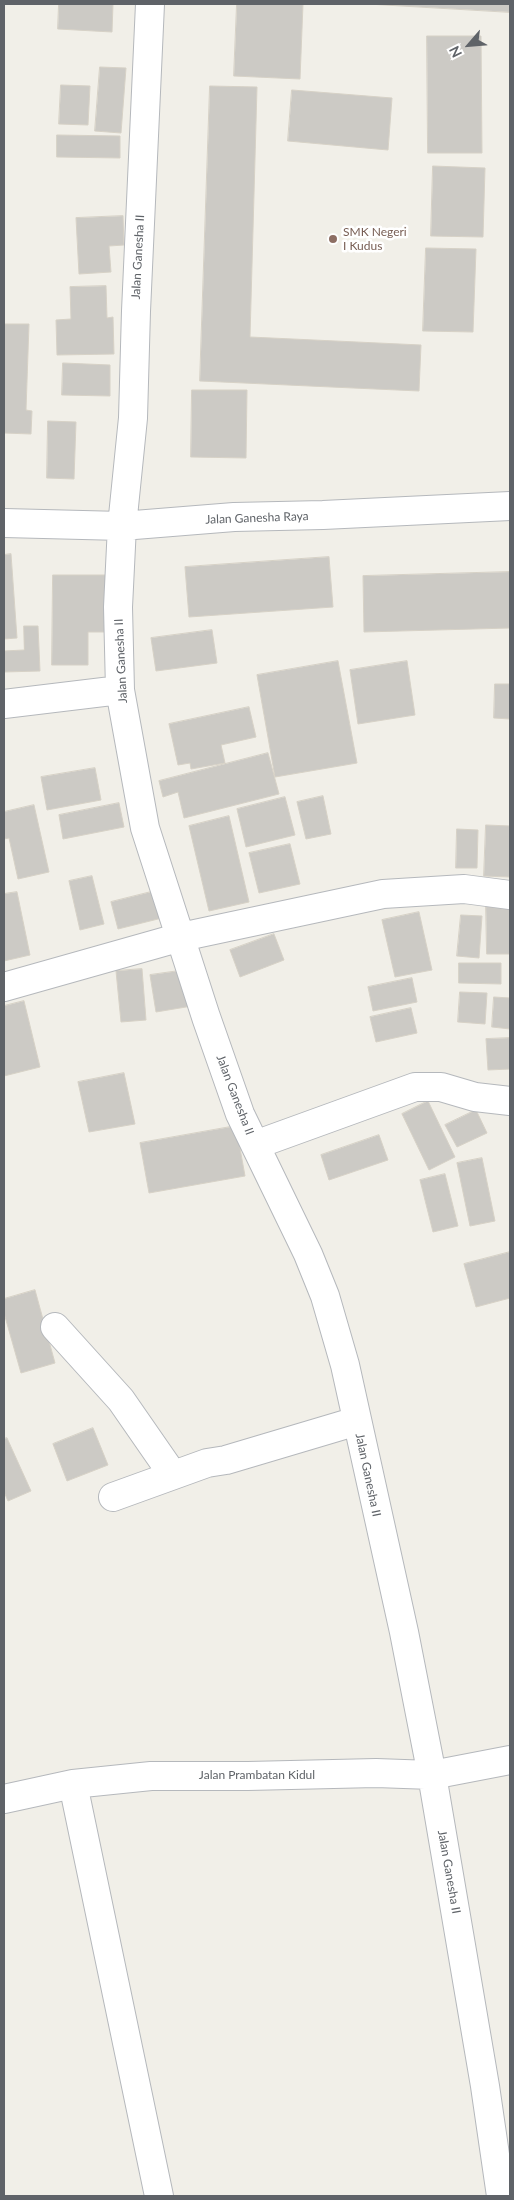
<!DOCTYPE html>
<style>
body{margin:0}
#map{position:relative;width:514px;height:2200px;overflow:hidden;background:#f1efe8;font-family:Lato,sans-serif}
canvas{display:block}
.frame{position:absolute;inset:0;border:5px solid #5f6368;pointer-events:none}
.north{position:absolute;left:444px;top:20px;width:50px;height:50px;-webkit-text-stroke:4px #fff;paint-order:stroke;rotate:243deg;font-size:14px;font-weight:700;line-height:20px;text-align:center;color:#5f6368}
.north::after{content:'';display:block;margin:auto;width:18px;height:22px;background:#5f6368;clip-path:polygon(50% 0,100% 100%,50% 72%,0 100%)}
</style>
<div id="map">
<canvas width="514" height="2200"></canvas>
<div class="frame"></div>
<div class="north">N</div>
</div>
<script>
const g = document.querySelector('canvas').getContext('2d');
g.lineJoin = 'round';
function paint(path, color) { g.fillStyle = color; g.fill(path, 'evenodd'); }
function stroke(path, color, width, dash) { g.strokeStyle = color; g.lineWidth = width; g.lineCap = dash ? 'butt' : 'round'; g.setLineDash(dash || []); g.stroke(path); }
function label(font, color, halo, rows, align = 'center') {
  g.font = font + ' Lato,sans-serif'; g.lineWidth = 5; g.setLineDash([]); g.textBaseline = 'middle'; g.strokeStyle = halo; g.fillStyle = color; for (const [text, x, y, turn = 0] of rows) {
    g.save(); g.translate(x, y); g.rotate((+turn || 0) * Math.PI / 180); g.textAlign = isNaN(turn) ? turn : align; if (halo) g.strokeText(text, 0, 0); g.fillText(text, 0, 0); g.restore();
  }
}
const building = new Path2D(`
 M 59,4 L 113,4 L 112,32 L 58,29 Z
 M 237,4 L 303,4 L 300,79 L 234,76 Z
 M 368,4 L 510,4 L 510,12 Z
 M 427,36 L 481,36 L 482,153 L 428,153 Z
 M 100,67 L 126,68 L 121,133 L 95,131 Z
 M 61,85 L 90,86 L 88,125 L 59,124 Z
 M 210,86 L 257,87 L 250,337 L 421,345 L 419,391 L 200,381 Z
 M 292,90 L 392,98 L 388,150 L 288,141 Z
 M 57,135 L 120,136 L 120,158 L 57,157 Z
 M 433,166 L 485,168 L 483,237 L 431,236 Z
 M 123,216 L 124,245 L 109,246 L 111,272 L 79,274 L 76,218 Z
 M 426,248 L 476,249 L 473,332 L 423,331 Z
 M 106,286 L 107,318 L 113,317 L 114,354 L 57,355 L 56,320 L 71,319 L 70,287 Z
 M 4,324 L 29,324 L 26,410 L 32,411 L 31,434 L 4,433 Z
 M 63,363 L 110,365 L 110,396 L 62,395 Z
 M 192,390 L 247,390 L 246,458 L 191,457 Z
 M 48,421 L 76,422 L 74,479 L 47,478 Z
 M 11,554 L 17,638 L 4,639 L 4,555 Z
 M 329,557 L 333,607 L 189,617 L 185,567 Z
 M 510,572 L 510,628 L 364,632 L 363,576 Z
 M 53,575 L 116,575 L 116,632 L 88,632 L 88,665 L 52,665 Z
 M 24,626 L 38,626 L 40,671 L 4,672 L 4,651 L 24,650 Z
 M 212,630 L 217,663 L 156,671 L 151,638 Z
 M 338,661 L 357,763 L 275,777 L 257,675 Z
 M 407,661 L 415,715 L 358,724 L 350,670 Z
 M 495,684 L 510,684 L 510,719 L 494,718 Z
 M 249,707 L 256,737 L 221,745 L 225,763 L 191,769 L 190,763 L 178,765 L 169,724 Z
 M 268,753 L 279,794 L 184,818 L 178,792 L 163,797 L 159,781 Z
 M 95,768 L 101,800 L 47,810 L 41,777 Z
 M 323,796 L 331,834 L 306,839 L 297,802 Z
 M 285,797 L 295,835 L 246,847 L 237,809 Z
 M 119,803 L 124,827 L 63,839 L 59,815 Z
 M 34,805 L 49,872 L 18,879 L 9,838 L 4,839 L 4,812 Z
 M 229,816 L 249,902 L 209,911 L 189,826 Z
 M 486,825 L 510,826 L 510,877 L 484,876 Z
 M 457,829 L 478,830 L 477,868 L 456,868 Z
 M 290,844 L 300,884 L 259,893 L 249,853 Z
 M 92,876 L 104,924 L 80,930 L 69,881 Z
 M 159,890 L 166,917 L 118,929 L 111,902 Z
 M 17,892 L 30,955 L 4,961 L 4,894 Z
 M 486,905 L 510,905 L 510,954 L 487,954 Z
 M 419,912 L 432,970 L 395,977 L 382,920 Z
 M 461,915 L 482,916 L 479,958 L 457,956 Z
 M 274,934 L 284,960 L 240,977 L 230,950 Z
 M 459,963 L 501,963 L 501,984 L 459,983 Z
 M 142,969 L 146,1020 L 121,1022 L 116,971 Z
 M 186,970 L 192,1006 L 156,1012 L 150,975 Z
 M 412,978 L 417,1002 L 373,1011 L 368,987 Z
 M 460,992 L 487,993 L 485,1024 L 458,1022 Z
 M 494,997 L 510,998 L 510,1029 L 492,1027 Z
 M 24,1001 L 40,1067 L 4,1076 L 4,1006 Z
 M 411,1008 L 417,1033 L 376,1042 L 370,1017 Z
 M 510,1038 L 510,1069 L 488,1070 L 486,1039 Z
 M 124,1073 L 135,1124 L 89,1132 L 78,1082 Z
 M 428,1101 L 455,1157 L 429,1170 L 402,1114 Z
 M 476,1110 L 487,1133 L 457,1147 L 445,1125 Z
 M 236,1126 L 245,1176 L 149,1193 L 140,1143 Z
 M 379,1135 L 388,1160 L 329,1180 L 321,1155 Z
 M 482,1158 L 495,1221 L 470,1226 L 457,1163 Z
 M 445,1174 L 458,1226 L 433,1232 L 420,1180 Z
 M 510,1252 L 510,1298 L 476,1307 L 464,1264 Z
 M 35,1290 L 55,1363 L 21,1373 L 4,1313 L 4,1299 Z
 M 93,1428 L 108,1465 L 67,1481 L 53,1444 Z
 M 7,1438 L 31,1491 L 8,1501 L 4,1492 L 4,1439 Z`);
paint(building, '#cccac5');
stroke(building, '#d6d1c6', 1);
const minor = new Path2D(`
 M 150,4 L 136,311 L 133,418 L 122,526 L 118,607 L 120,690 L 145,828 L 206,1017 L 240,1114 L 308,1254 L 325,1296 L 345,1365 L 404,1632 L 432,1775 L 485,2086 L 501,2196
 M 4,523 L 122,526 L 234,517 L 323,515 L 510,506
 M 4,704 L 120,690
 M 4,987 L 181,937 L 383,894 L 464,889 L 510,895
 M 255,1145 L 415,1087 L 441,1087 L 475,1097 L 510,1101
 M 55,1327 L 121,1400 L 173,1475
 M 113,1497 L 207,1463 L 226,1460 L 357,1421
 M 73,1784 L 159,2196
 M 4,1799 L 73,1784 L 151,1776 L 248,1776 L 376,1773 L 432,1775 L 510,1760`);
stroke(minor, '#b5b8bc', 30);
stroke(minor, '#fff', 28);
for (const [x, y, r, color] of [
 [333,239,5,"#8d6e63"]
]) { const dot = new Path2D(); dot.arc(x, y, r, 0, 2 * Math.PI); g.fillStyle = color; g.fill(dot); stroke(dot, '#fff', 2); }
label('12px', '#785e54', '#fff', [
 ["SMK Negeri",343,232],
 ["I Kudus",343,246]
], 'left');
label('12px', '#5f6368', '#fff', [
 ["Jalan Ganesha II",138,257,-87],
 ["Jalan Ganesha Raya",257,518,-2],
 ["Jalan Ganesha II",121,661,-93],
 ["Jalan Ganesha II",235,1095,69],
 ["Jalan Ganesha II",368,1475,78],
 ["Jalan Prambatan Kidul",257,1775],
 ["Jalan Ganesha II",449,1872,80]
]);
</script>
